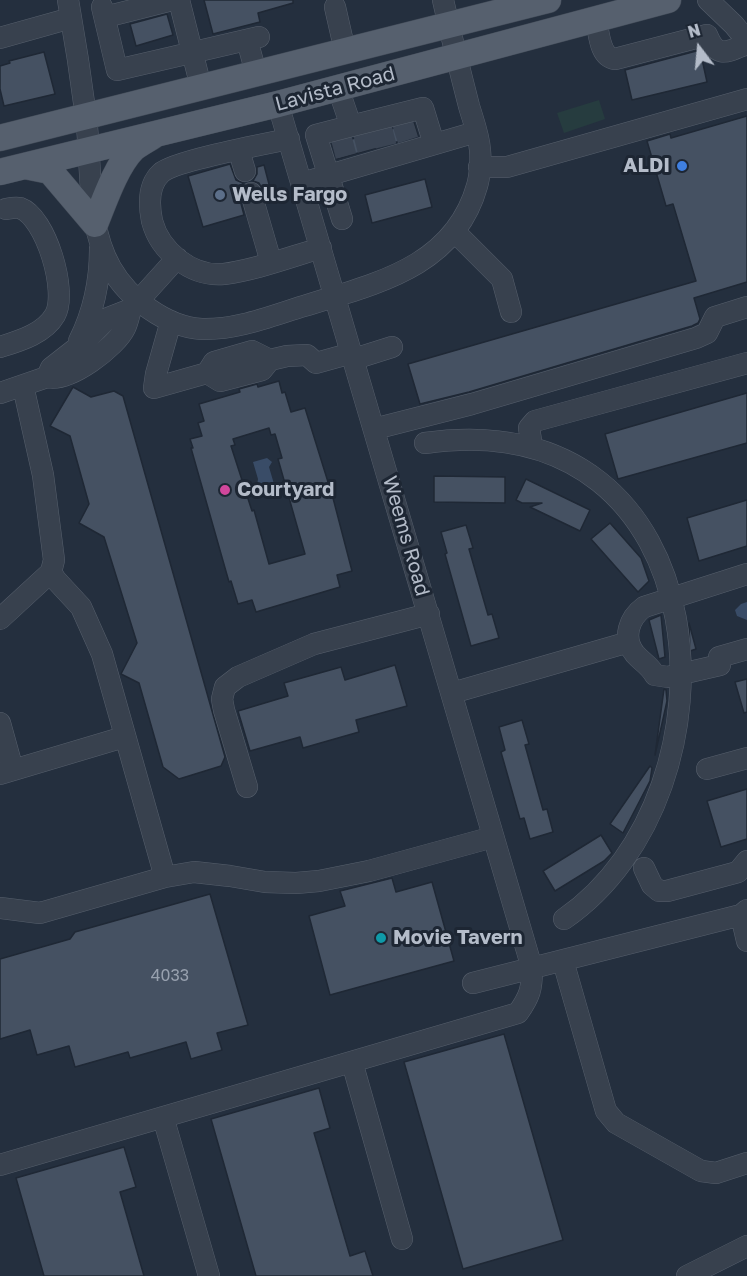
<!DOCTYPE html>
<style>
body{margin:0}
#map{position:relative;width:747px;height:1276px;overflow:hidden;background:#242f3e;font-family:"Golos Text",sans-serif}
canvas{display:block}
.north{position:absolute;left:669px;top:18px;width:60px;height:60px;-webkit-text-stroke:4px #1d2633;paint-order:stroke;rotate:344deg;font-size:16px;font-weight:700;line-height:24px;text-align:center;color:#b4bcc9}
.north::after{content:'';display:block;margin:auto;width:21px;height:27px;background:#b4bcc9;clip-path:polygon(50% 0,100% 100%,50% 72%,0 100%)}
</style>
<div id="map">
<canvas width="747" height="1276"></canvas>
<div class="north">N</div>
</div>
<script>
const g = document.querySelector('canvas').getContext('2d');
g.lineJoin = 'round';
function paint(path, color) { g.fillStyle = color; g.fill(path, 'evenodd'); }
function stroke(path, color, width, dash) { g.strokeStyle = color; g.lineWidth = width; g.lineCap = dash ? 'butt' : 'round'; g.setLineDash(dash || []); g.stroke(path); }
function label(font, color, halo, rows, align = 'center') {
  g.font = font + ' "Golos Text",sans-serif'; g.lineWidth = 6; g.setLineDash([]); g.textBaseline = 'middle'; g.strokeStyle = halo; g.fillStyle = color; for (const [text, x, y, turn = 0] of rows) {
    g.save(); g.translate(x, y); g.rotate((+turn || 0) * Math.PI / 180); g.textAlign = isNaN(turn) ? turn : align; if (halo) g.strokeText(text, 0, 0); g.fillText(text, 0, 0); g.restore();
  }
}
paint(new Path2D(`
 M 599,100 L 605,119 L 564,133 L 557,113 Z`), '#263c3f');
paint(new Path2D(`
 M 267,458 L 272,462 L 269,467 L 274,484 L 261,488 L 257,486 L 258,479 L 253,462 Z
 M 747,602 L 747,620 L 737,616 L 735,610 L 741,604 Z`), '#394c67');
const building = new Path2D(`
 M 204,0 L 293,0 L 293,3 L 258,13 L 260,22 L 213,34 Z
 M 167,14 L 173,35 L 136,46 L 130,24 Z
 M 700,50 L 707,82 L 632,100 L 625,70 Z
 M 44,52 L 55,94 L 4,106 L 0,89 L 0,66 L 10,63 L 9,61 Z
 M 747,116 L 747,282 L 694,298 L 700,319 L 698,323 L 692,326 L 469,392 L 420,404 L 408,364 L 696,281 L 673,204 L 666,206 L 647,141 L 670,134 L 671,138 Z
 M 414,123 L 418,136 L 337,159 L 332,144 Z
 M 230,164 L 236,180 L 243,183 L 239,189 L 239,196 L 244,215 L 203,227 L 188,176 Z
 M 264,165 L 270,188 L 263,190 L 259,183 L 253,181 L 257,174 L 257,167 Z
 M 425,179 L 432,207 L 372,223 L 365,195 Z
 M 279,381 L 282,393 L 285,392 L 291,412 L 305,408 L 333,498 L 352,571 L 337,575 L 340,587 L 256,612 L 252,600 L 238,604 L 231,581 L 229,582 L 191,448 L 193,448 L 190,439 L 202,436 L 198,423 L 204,421 L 199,404 L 240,392 L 239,389 L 257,384 L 258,387 ZM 269,428 L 271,435 L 275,434 L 282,458 L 278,459 L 305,554 L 269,564 L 254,510 L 252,511 L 231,446 L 235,445 L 233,439 Z
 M 73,387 L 91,397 L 114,391 L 123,396 L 225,757 L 221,766 L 179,779 L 163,767 L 139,683 L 121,674 L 137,643 L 104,537 L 79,523 L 89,504 L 70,436 L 50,426 Z
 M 747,393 L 747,443 L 618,479 L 605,434 Z
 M 434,476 L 505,477 L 505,503 L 434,502 Z
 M 526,479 L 590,510 L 580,531 L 530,507 L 542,503 L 522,503 L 516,500 Z
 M 747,500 L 747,546 L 699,561 L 687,518 Z
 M 610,523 L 641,558 L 649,581 L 638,592 L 591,539 Z
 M 466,525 L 473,548 L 469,549 L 488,615 L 492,614 L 499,638 L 471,646 L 445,554 L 447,553 L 441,532 Z
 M 661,615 L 665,657 L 659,659 L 649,620 Z
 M 689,623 L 696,649 L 690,651 Z
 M 395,665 L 407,706 L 356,720 L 359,732 L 303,748 L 300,737 L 250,751 L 238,711 L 288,696 L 284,683 L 341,667 L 345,680 Z
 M 747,679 L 747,712 L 744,713 L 735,682 Z
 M 664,689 L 666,690 L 667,701 L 655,755 Z
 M 522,720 L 529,744 L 525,745 L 543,810 L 547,809 L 553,832 L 530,839 L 524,818 L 520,819 L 501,752 L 505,750 L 499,727 Z
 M 650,766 L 652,768 L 650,781 L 623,833 L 610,824 Z
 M 747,789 L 747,839 L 721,847 L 707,801 Z
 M 601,835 L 612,853 L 604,861 L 555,891 L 543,871 Z
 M 392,878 L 396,892 L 432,882 L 454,961 L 330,995 L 309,916 L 345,906 L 340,891 Z
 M 210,894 L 248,1025 L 217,1033 L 222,1050 L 191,1059 L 186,1042 L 130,1058 L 128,1052 L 75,1067 L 69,1046 L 37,1055 L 30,1030 L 0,1039 L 0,959 L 70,939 L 75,932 Z
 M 504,1034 L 563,1240 L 463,1269 L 404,1062 Z
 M 319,1088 L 330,1128 L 314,1133 L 350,1256 L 365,1251 L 373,1276 L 256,1276 L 211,1119 Z
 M 124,1147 L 136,1187 L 120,1192 L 144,1276 L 44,1276 L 16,1178 Z`);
paint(building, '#455162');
stroke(building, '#1f2835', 1.5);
stroke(new Path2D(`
 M 402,121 L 408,140
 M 381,126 L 386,146
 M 363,131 L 368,150
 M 341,137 L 346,156`), '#3a4453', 21, [21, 10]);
const minor = new Path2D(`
 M 68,0 C 75,39 81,78 86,117 C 92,165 86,225 111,268 C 128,298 166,327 202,329 C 237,330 271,316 304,306 C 374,284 454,268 477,186 C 480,176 481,160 480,150 C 479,135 473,120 469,106 C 460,71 451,35 443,0
 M 179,0 L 201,87
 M 708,0 L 734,25 L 747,41
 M 102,7 L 117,70 L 259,37
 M 335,7 L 345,51
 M 105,17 L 172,0
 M 596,19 C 599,32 599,57 615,59 L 707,35 C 717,59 727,52 747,44
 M 0,38 L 71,18
 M 247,40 L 256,73
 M 338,88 L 351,126 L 316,135 L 342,219
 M 351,126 L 423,108 L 434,144
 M 289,139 C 265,144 174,161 161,173 C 148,185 149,206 152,221 C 160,251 191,277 224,274 C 256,270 290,257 321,248
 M 239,151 L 245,171
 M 479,167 L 507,167 L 747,99
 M 302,183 L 476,132
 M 251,193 L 271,262
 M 454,231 L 502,279 L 511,312
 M 171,321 L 156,374 L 154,388 L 207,373 L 214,362 L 252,351 L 270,360
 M 79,341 C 93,313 100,280 100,249
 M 0,347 C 19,341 44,334 55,315 C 68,292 46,217 20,208 C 15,207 11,208 6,209
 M 354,359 L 392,347
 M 207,373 L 220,381 L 262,370 L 270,360 L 287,356 L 307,355 L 316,363 L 352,353
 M 47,377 L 51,368 L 83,343 L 108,318 L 131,309 L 177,258
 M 0,393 L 47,377 C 69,383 116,347 125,328 C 128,322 129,315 131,309
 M 374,429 L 472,404 L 696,338 L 707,333 L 715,317 L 747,307
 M 425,443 C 725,400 747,793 564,919
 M 532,446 L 529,428 L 535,421 L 747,363
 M 51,572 L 56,580 L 81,607 L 102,654 L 165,877
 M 0,619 L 51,572 L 54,560 L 43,475 L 23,386
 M 719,657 L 747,649
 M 720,665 L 668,677 L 655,675 C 649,665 642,662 635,654 C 622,638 629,618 644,607 L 747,574
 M 452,693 L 629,642
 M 0,723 L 13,770
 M 707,769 L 747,758
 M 0,774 L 124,737
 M 247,787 L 224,710 L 222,699 L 225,687 L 238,677 L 314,644 L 429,614
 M 644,868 L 652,885 L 659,891 L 667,891 L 738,872 L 747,861
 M 0,908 L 40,913 L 165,877 L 194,872 L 230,876 L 265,882 L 296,883 L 319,881 L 369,871 L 493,837
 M 741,915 L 747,941
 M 563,961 L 606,1111 L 616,1123 L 701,1171 L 716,1173 L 747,1163
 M 473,983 L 741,915 L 747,910
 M 352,1062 L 402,1239
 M 163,1117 L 209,1276
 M 0,1165 L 518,1013 C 530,996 532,989 532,968 L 278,104
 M 687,1276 L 747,1246`);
const major = new Path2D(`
 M 0,138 L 548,0
 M 25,166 L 50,171 L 95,224 C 104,202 116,166 133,149 C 139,144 147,140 153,136
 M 0,172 L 278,104 L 668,0`);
stroke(minor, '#565f6c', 22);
stroke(major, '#414a57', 27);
stroke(minor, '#38414e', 21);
stroke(major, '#56606e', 26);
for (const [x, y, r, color] of [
 [682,166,6,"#3f7fe0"],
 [220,195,6,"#5c6f8a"],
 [225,490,6,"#d1479c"],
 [381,938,6,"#0f9aa8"]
]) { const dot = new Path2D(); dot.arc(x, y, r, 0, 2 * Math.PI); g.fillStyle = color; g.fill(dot); stroke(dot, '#1d2633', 2); }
label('16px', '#98a1af', null, [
 ["4033",170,976]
]);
label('20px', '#b4bcc9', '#1d2633', [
 ["Lavista Road",335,89,-15],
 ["Weems Road",406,536,74]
]);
label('bold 20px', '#b4bcc9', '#1d2633', [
 ["ALDI",670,166,"right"],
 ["Wells Fargo",232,195],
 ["Courtyard",237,490],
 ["Movie Tavern",393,938]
], 'left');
</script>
